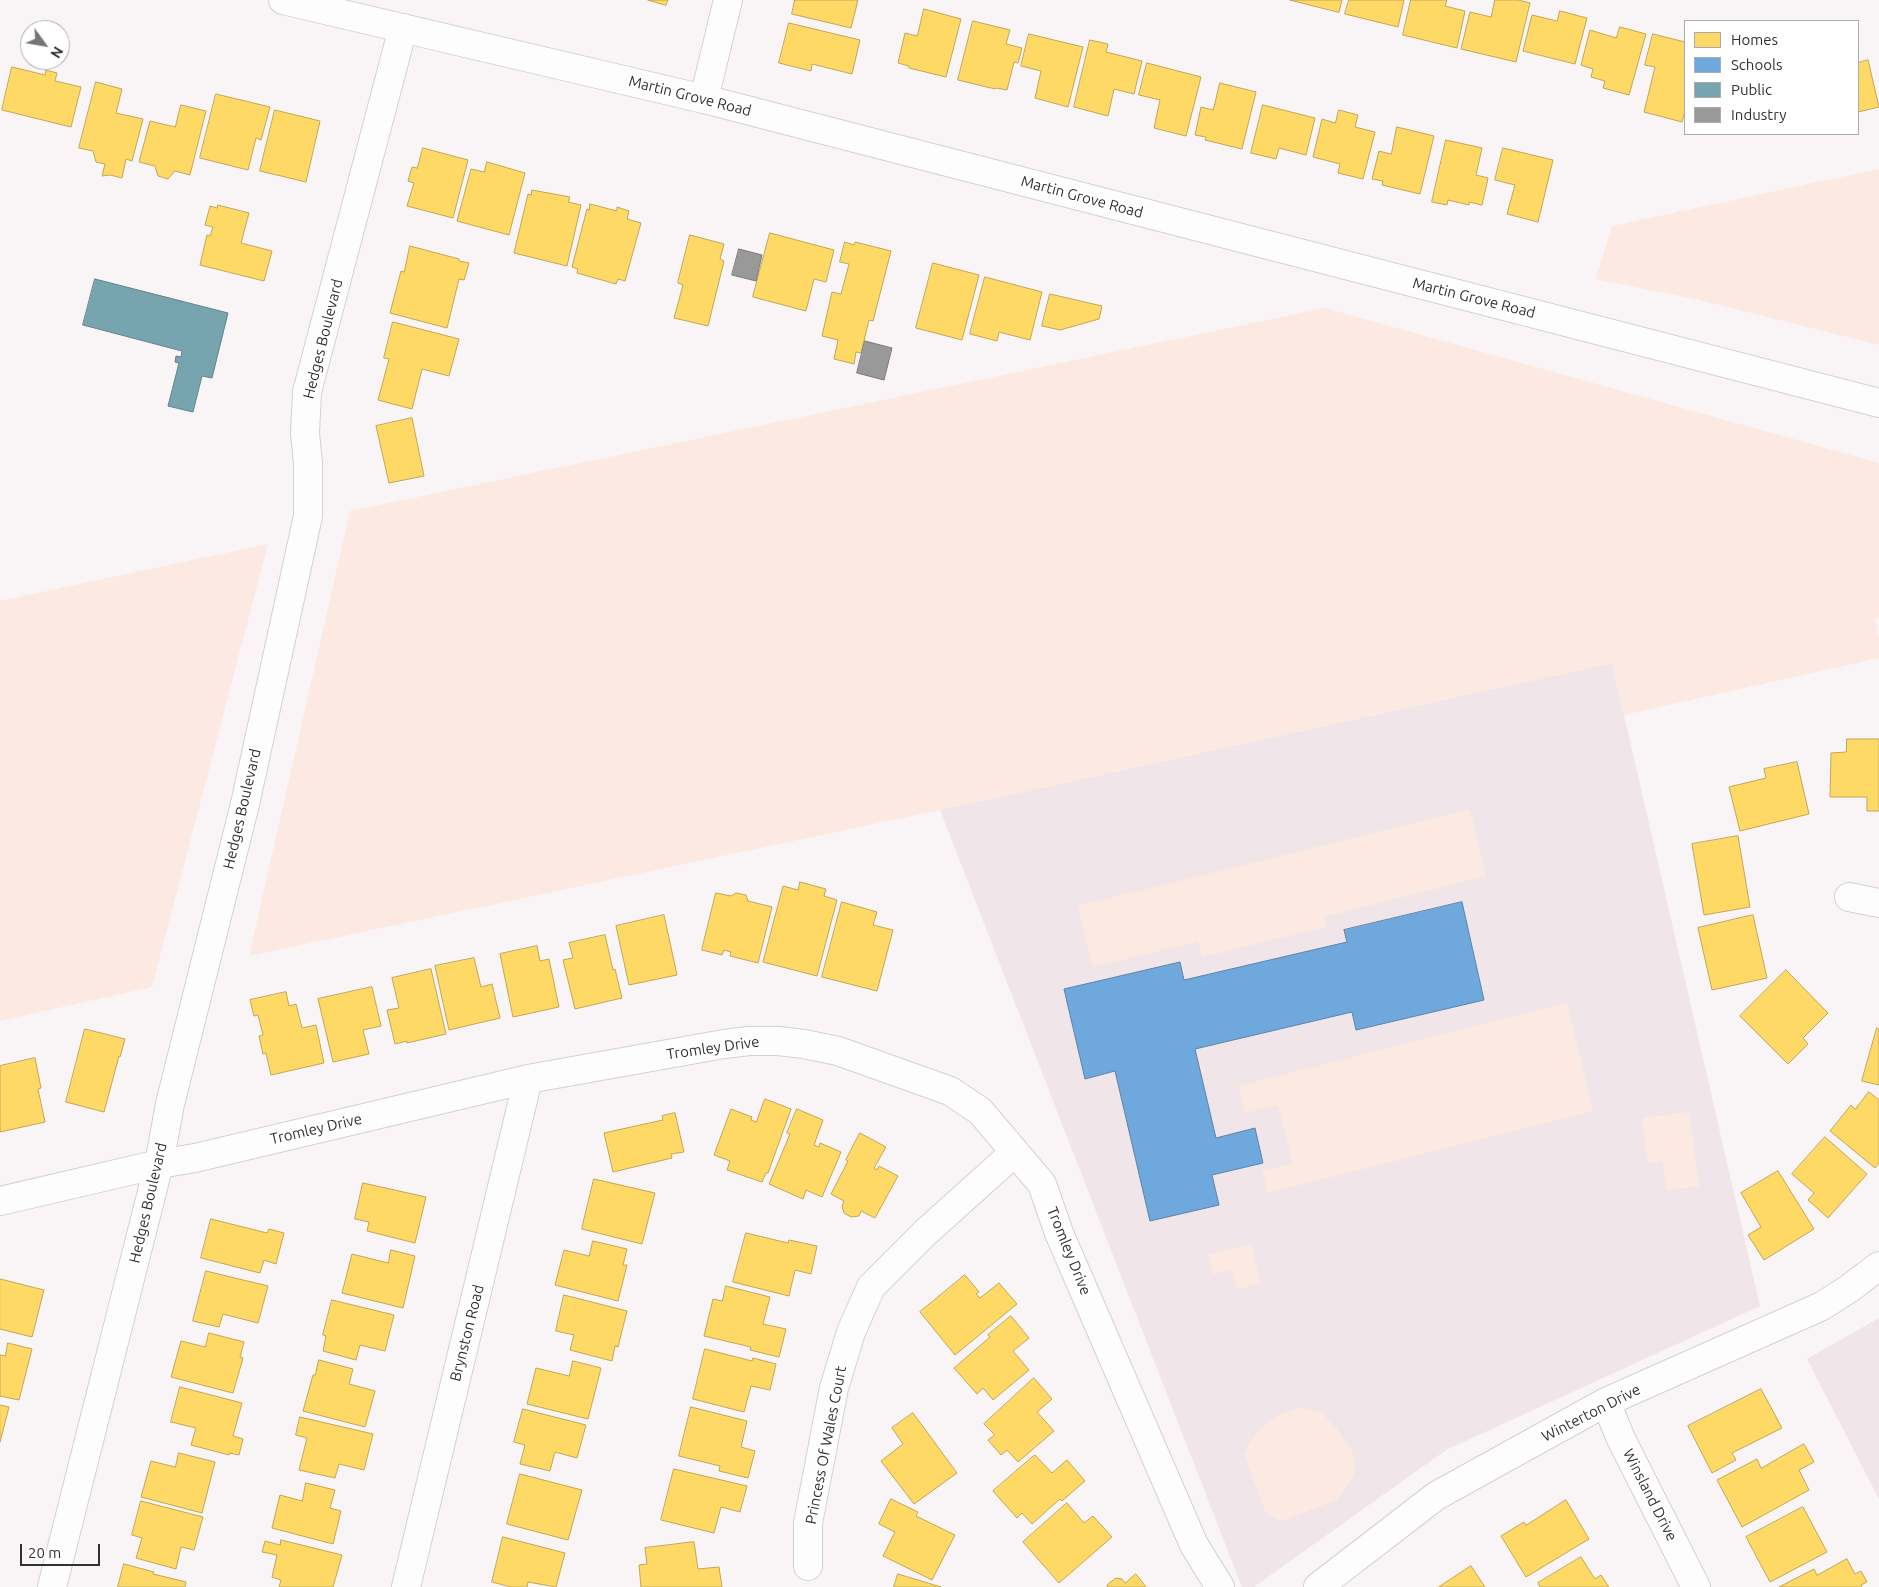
<!DOCTYPE html>
<style>
body{margin:0}
#map{position:relative;width:1879px;height:1587px;overflow:hidden;background:#f9f4f5;font-family:Ubuntu,sans-serif}
canvas{display:block}
.legend{position:absolute;left:1684px;top:20px;width:175px;height:115px;box-sizing:border-box;background:#fff;border:1px solid #adacad;margin:0;padding:6px 9px;list-style:none;font-size:15px;color:#333031}
.legend li{display:flex;align-items:center;gap:10px;height:25px}
.legend b{width:25px;border:1px solid #adacad}
.north{position:absolute;left:20px;top:20px;width:50px;height:50px;box-sizing:border-box;background:#fff;border:1px solid #adacad;border-radius:50%;rotate:122deg;font-size:14px;font-weight:700;line-height:20px;text-align:center;color:#333031}
.north::after{content:'';display:block;margin:auto;width:18px;height:22px;background:#787576;clip-path:polygon(50% 0,100% 100%,50% 72%,0 100%)}
.scale{position:absolute;left:20px;top:1544px;width:80px;height:22px;box-sizing:border-box;border:2px solid #333031;border-top:0;padding-left:6px;font-size:15px;line-height:18px;white-space:nowrap;color:#333031;-webkit-text-stroke:4px #fff;paint-order:stroke}
</style>
<div id="map">
<canvas width="1879" height="1587"></canvas>
<ul class="legend">
<li><b style="height:14px;background:#ffd966"></b>Homes</li>
<li><b style="height:14px;background:#6fa8dc"></b>Schools</li>
<li><b style="height:14px;background:#76a5af"></b>Public</li>
<li><b style="height:14px;background:#999"></b>Industry</li>
</ul>
<div class="north">N</div>
<div class="scale">20 m</div>
</div>
<script>
const g = document.querySelector('canvas').getContext('2d');
g.lineJoin = 'round';
function paint(path, color) { g.fillStyle = color; g.fill(path, 'evenodd'); }
function stroke(path, color, width, dash) { g.strokeStyle = color; g.lineWidth = width; g.lineCap = dash ? 'butt' : 'round'; g.setLineDash(dash || []); g.stroke(path); }
function label(font, color, halo, rows, align = 'center') {
  g.font = font + ' Ubuntu,sans-serif'; g.lineWidth = 5; g.setLineDash([]); g.textBaseline = 'middle'; g.strokeStyle = halo; g.fillStyle = color; for (const [text, x, y, turn = 0] of rows) {
    g.save(); g.translate(x, y); g.rotate((+turn || 0) * Math.PI / 180); g.textAlign = isNaN(turn) ? turn : align; if (halo) g.strokeText(text, 0, 0); g.fillText(text, 0, 0); g.restore();
  }
}
paint(new Path2D(`
 M 1612,663 L 1760,1306 L 1446,1450 L 1254,1587 L 1242,1587 L 940,810 Z
 M 1879,1318 L 1879,1499 L 1807,1359 Z`), '#f0e5e8');
paint(new Path2D(`
 M 1879,169 L 1879,345 L 1699,300 L 1596,279 L 1612,226 Z
 M 1325,308 L 1879,463 L 1879,617 L 1875,619 L 1879,639 L 1879,658 L 1624,715 L 1612,663 L 940,810 L 249,956 L 350,511 Z
 M 268,544 L 152,987 L 0,1021 L 0,601 Z
 M 1470,809 L 1486,876 L 1324,917 L 1326,927 L 1202,957 L 1198,941 L 1093,967 L 1078,906 Z
 M 1567,1003 L 1593,1111 L 1268,1193 L 1262,1171 L 1293,1163 L 1278,1105 L 1245,1113 L 1238,1086 Z
 M 1689,1112 L 1699,1186 L 1666,1191 L 1663,1161 L 1648,1163 L 1642,1118 Z
 M 1252,1244 L 1260,1284 L 1237,1289 L 1232,1270 L 1213,1274 L 1208,1254 Z
 M 1298,1408 L 1321,1412 L 1337,1429 L 1353,1453 L 1355,1471 L 1350,1483 L 1337,1500 L 1281,1521 L 1266,1514 L 1244,1454 L 1254,1435 L 1276,1416 Z`), '#fceae2');
const homes = new Path2D(`
 M 648,0 L 668,0 L 666,5 Z
 M 795,0 L 858,0 L 851,28 L 792,14 Z
 M 1290,0 L 1342,0 L 1339,12 Z
 M 1349,0 L 1404,0 L 1398,27 L 1345,14 Z
 M 1411,0 L 1447,0 L 1445,6 L 1465,11 L 1457,48 L 1403,35 Z
 M 1495,0 L 1518,0 L 1530,3 L 1516,62 L 1461,49 L 1470,12 L 1491,17 Z
 M 924,9 L 961,19 L 946,77 L 909,68 L 909,66 L 898,63 L 905,33 L 917,36 Z
 M 1560,11 L 1587,18 L 1575,64 L 1523,51 L 1532,15 L 1557,21 Z
 M 973,21 L 1010,30 L 1006,44 L 1022,48 L 1018,63 L 1014,62 L 1007,90 L 996,88 L 995,89 L 958,80 Z
 M 789,23 L 860,40 L 852,74 L 812,64 L 811,71 L 779,63 Z
 M 1620,27 L 1646,34 L 1629,95 L 1603,88 L 1605,81 L 1591,77 L 1593,69 L 1581,65 L 1590,30 L 1616,38 Z
 M 1029,34 L 1083,47 L 1068,107 L 1035,98 L 1041,71 L 1021,66 Z
 M 1653,34 L 1685,42 L 1685,111 L 1682,122 L 1644,112 L 1655,67 L 1645,65 Z
 M 1090,40 L 1108,44 L 1106,52 L 1142,61 L 1134,94 L 1114,89 L 1108,116 L 1074,107 Z
 M 1868,60 L 1879,107 L 1858,112 L 1858,63 Z
 M 1147,63 L 1201,77 L 1186,136 L 1154,128 L 1160,100 L 1139,95 Z
 M 12,67 L 45,75 L 46,70 L 57,73 L 55,81 L 81,87 L 71,127 L 2,110 Z
 M 96,82 L 122,89 L 116,113 L 143,119 L 132,161 L 126,159 L 122,178 L 110,175 L 102,176 L 105,164 L 96,162 L 93,151 L 79,148 Z
 M 1220,83 L 1256,92 L 1242,149 L 1205,140 L 1206,137 L 1195,135 L 1201,107 L 1213,110 Z
 M 216,94 L 270,107 L 261,140 L 256,138 L 248,170 L 200,158 Z
 M 181,105 L 206,111 L 190,175 L 175,171 L 168,179 L 158,176 L 155,166 L 139,162 L 150,121 L 175,127 Z
 M 1263,105 L 1315,118 L 1306,155 L 1279,148 L 1276,159 L 1251,153 Z
 M 275,110 L 320,121 L 306,182 L 260,171 Z
 M 1339,110 L 1358,115 L 1355,127 L 1375,132 L 1363,179 L 1338,173 L 1340,164 L 1313,157 L 1322,119 L 1335,123 Z
 M 1397,127 L 1434,136 L 1420,194 L 1382,185 L 1383,181 L 1372,179 L 1379,151 L 1391,154 Z
 M 1446,140 L 1482,148 L 1476,175 L 1488,178 L 1482,205 L 1469,202 L 1469,205 L 1448,200 L 1447,205 L 1432,202 Z
 M 423,148 L 468,160 L 453,218 L 407,206 L 414,183 L 408,181 L 412,167 L 417,168 Z
 M 1503,148 L 1553,160 L 1538,222 L 1507,214 L 1515,185 L 1495,180 Z
 M 487,162 L 525,173 L 509,235 L 457,221 L 471,169 L 484,172 Z
 M 532,190 L 570,197 L 568,202 L 581,205 L 567,266 L 514,253 L 528,194 L 531,195 Z
 M 590,204 L 617,211 L 617,207 L 629,211 L 627,219 L 641,223 L 625,281 L 618,279 L 616,284 L 577,273 L 578,269 L 572,267 L 587,209 L 589,210 Z
 M 218,205 L 249,213 L 241,243 L 272,251 L 264,281 L 200,265 L 207,235 L 210,236 L 213,227 L 205,225 L 210,206 L 217,208 Z
 M 770,233 L 834,250 L 826,282 L 814,279 L 806,311 L 753,297 Z
 M 690,235 L 724,244 L 720,259 L 724,261 L 708,326 L 674,318 L 683,285 L 678,283 Z
 M 845,242 L 854,245 L 855,242 L 891,251 L 873,321 L 869,320 L 861,353 L 856,352 L 854,364 L 834,359 L 838,340 L 822,336 L 832,292 L 841,294 L 849,264 L 840,262 Z
 M 410,246 L 459,259 L 459,261 L 469,263 L 464,280 L 459,279 L 447,328 L 390,313 L 401,271 L 404,272 Z
 M 933,263 L 979,275 L 962,340 L 916,328 Z
 M 985,277 L 1042,292 L 1030,340 L 999,332 L 997,341 L 970,334 Z
 M 1050,294 L 1102,306 L 1099,319 L 1060,330 L 1042,326 Z
 M 393,322 L 459,339 L 449,376 L 422,369 L 412,409 L 378,400 L 389,359 L 384,358 Z
 M 412,418 L 424,476 L 389,483 L 376,426 Z
 M 1847,739 L 1879,739 L 1879,811 L 1867,811 L 1867,797 L 1830,797 L 1831,753 L 1846,752 Z
 M 1797,762 L 1809,814 L 1740,831 L 1729,787 L 1766,778 L 1764,769 Z
 M 1738,836 L 1750,907 L 1704,915 L 1692,844 Z
 M 800,882 L 826,889 L 824,896 L 837,900 L 817,976 L 763,962 L 783,886 L 798,890 Z
 M 716,893 L 731,896 L 736,893 L 746,895 L 748,901 L 772,907 L 758,963 L 730,956 L 731,952 L 724,950 L 722,955 L 702,950 Z
 M 842,902 L 877,912 L 873,925 L 893,930 L 877,991 L 822,977 Z
 M 664,915 L 677,975 L 629,985 L 616,926 Z
 M 1753,915 L 1767,978 L 1712,990 L 1698,928 Z
 M 605,935 L 613,970 L 615,969 L 622,998 L 575,1009 L 563,960 L 573,958 L 569,943 Z
 M 537,946 L 540,961 L 549,959 L 559,1007 L 513,1017 L 500,954 Z
 M 474,958 L 481,987 L 492,984 L 500,1018 L 449,1030 L 435,966 Z
 M 431,969 L 446,1034 L 407,1043 L 407,1041 L 395,1044 L 387,1010 L 399,1008 L 392,978 Z
 M 1786,970 L 1828,1013 L 1803,1038 L 1808,1044 L 1788,1064 L 1740,1016 Z
 M 372,987 L 381,1026 L 363,1030 L 369,1054 L 333,1062 L 318,999 Z
 M 286,992 L 289,1006 L 296,1004 L 302,1028 L 316,1025 L 324,1063 L 271,1075 L 266,1053 L 263,1054 L 259,1036 L 263,1035 L 258,1015 L 254,1016 L 250,1000 Z
 M 1877,1028 L 1879,1029 L 1879,1085 L 1862,1081 Z
 M 85,1029 L 125,1039 L 120,1057 L 119,1056 L 104,1112 L 66,1102 Z
 M 35,1058 L 41,1088 L 38,1089 L 45,1122 L 0,1132 L 0,1066 Z
 M 1869,1092 L 1879,1100 L 1879,1163 L 1875,1168 L 1830,1131 L 1851,1105 L 1855,1109 Z
 M 765,1099 L 791,1109 L 768,1173 L 766,1173 L 762,1182 L 727,1170 L 730,1161 L 714,1155 L 731,1109 L 752,1117 L 751,1120 L 756,1122 Z
 M 797,1109 L 823,1120 L 814,1145 L 819,1147 L 820,1143 L 841,1152 L 822,1197 L 806,1190 L 803,1199 L 769,1184 L 790,1134 L 787,1133 Z
 M 675,1113 L 684,1152 L 671,1154 L 672,1158 L 613,1172 L 604,1133 L 663,1120 L 662,1116 Z
 M 860,1133 L 886,1147 L 874,1168 L 877,1170 L 879,1166 L 898,1176 L 875,1218 L 861,1211 L 859,1216 L 851,1217 L 844,1213 L 842,1206 L 844,1201 L 831,1194 L 848,1161 L 846,1160 Z
 M 1825,1137 L 1867,1174 L 1828,1218 L 1808,1200 L 1814,1193 L 1792,1174 Z
 M 1778,1171 L 1814,1229 L 1764,1260 L 1748,1235 L 1761,1227 L 1741,1193 Z
 M 594,1179 L 655,1193 L 642,1244 L 582,1229 Z
 M 363,1183 L 426,1197 L 415,1243 L 367,1231 L 369,1222 L 355,1219 Z
 M 211,1219 L 267,1233 L 269,1229 L 284,1233 L 276,1264 L 264,1260 L 260,1273 L 201,1258 Z
 M 746,1233 L 788,1243 L 789,1240 L 817,1246 L 811,1274 L 795,1270 L 789,1296 L 733,1282 Z
 M 593,1241 L 627,1249 L 623,1265 L 627,1265 L 618,1301 L 555,1285 L 564,1250 L 589,1256 Z
 M 391,1250 L 415,1256 L 403,1308 L 342,1293 L 352,1254 L 388,1263 Z
 M 206,1271 L 268,1286 L 258,1323 L 223,1314 L 219,1327 L 193,1321 Z
 M 965,1275 L 979,1292 L 976,1294 L 980,1298 L 999,1283 L 1017,1304 L 955,1355 L 920,1312 Z
 M 0,1279 L 44,1290 L 32,1337 L 0,1329 Z
 M 726,1286 L 770,1297 L 763,1324 L 786,1329 L 779,1357 L 750,1350 L 751,1347 L 704,1336 L 713,1299 L 722,1301 Z
 M 564,1295 L 627,1311 L 618,1347 L 615,1346 L 612,1361 L 570,1350 L 574,1335 L 556,1331 Z
 M 332,1300 L 394,1315 L 385,1351 L 360,1345 L 356,1360 L 323,1351 L 326,1336 L 323,1335 Z
 M 1011,1316 L 1029,1338 L 1013,1351 L 1029,1370 L 993,1400 L 983,1388 L 977,1394 L 954,1368 L 990,1337 L 988,1335 Z
 M 209,1333 L 244,1342 L 240,1357 L 243,1358 L 233,1393 L 171,1377 L 181,1341 L 205,1347 Z
 M 8,1343 L 32,1349 L 19,1400 L 0,1396 L 0,1355 L 5,1356 Z
 M 705,1349 L 752,1361 L 753,1358 L 776,1364 L 770,1390 L 751,1386 L 744,1412 L 693,1399 Z
 M 319,1360 L 353,1369 L 349,1384 L 375,1391 L 365,1427 L 303,1411 L 313,1375 L 315,1375 Z
 M 573,1361 L 601,1368 L 588,1419 L 527,1404 L 536,1368 L 569,1376 Z
 M 1034,1378 L 1052,1399 L 1037,1412 L 1054,1431 L 1018,1462 L 1007,1450 L 1001,1455 L 988,1440 L 995,1435 L 984,1424 Z
 M 180,1387 L 242,1403 L 233,1436 L 243,1439 L 239,1455 L 229,1453 L 229,1455 L 191,1445 L 196,1428 L 171,1422 Z
 M 1761,1389 L 1782,1428 L 1732,1453 L 1736,1460 L 1712,1473 L 1688,1426 Z
 M 0,1405 L 9,1407 L 0,1442 Z
 M 691,1407 L 747,1421 L 741,1447 L 755,1451 L 748,1478 L 719,1471 L 720,1466 L 679,1456 Z
 M 523,1409 L 586,1425 L 577,1458 L 555,1452 L 550,1471 L 520,1464 L 525,1445 L 514,1442 Z
 M 913,1413 L 957,1473 L 914,1504 L 881,1461 L 903,1444 L 892,1428 Z
 M 300,1417 L 373,1434 L 364,1470 L 339,1464 L 335,1478 L 299,1470 L 307,1438 L 296,1435 Z
 M 1804,1444 L 1814,1462 L 1799,1470 L 1809,1490 L 1742,1527 L 1717,1480 L 1757,1459 L 1761,1468 Z
 M 179,1453 L 215,1462 L 202,1513 L 141,1497 L 151,1461 L 175,1467 Z
 M 1035,1455 L 1052,1473 L 1067,1460 L 1085,1481 L 1062,1501 L 1060,1499 L 1032,1524 L 1022,1513 L 1017,1518 L 993,1491 Z
 M 674,1469 L 747,1486 L 740,1512 L 721,1507 L 714,1533 L 661,1520 Z
 M 520,1474 L 582,1490 L 568,1540 L 507,1524 Z
 M 306,1483 L 335,1490 L 330,1508 L 341,1511 L 333,1544 L 272,1528 L 280,1495 L 302,1501 Z
 M 891,1499 L 918,1512 L 916,1516 L 955,1535 L 932,1580 L 883,1556 L 895,1532 L 879,1524 Z
 M 1566,1500 L 1589,1539 L 1526,1577 L 1501,1536 L 1524,1522 L 1526,1525 Z
 M 141,1501 L 203,1517 L 194,1550 L 181,1547 L 176,1569 L 136,1558 L 142,1538 L 132,1535 Z
 M 1067,1503 L 1084,1523 L 1093,1516 L 1112,1537 L 1059,1583 L 1023,1542 Z
 M 1803,1507 L 1827,1552 L 1770,1582 L 1746,1537 Z
 M 503,1537 L 565,1553 L 556,1587 L 528,1582 L 527,1587 L 511,1587 L 492,1582 Z
 M 281,1540 L 342,1555 L 333,1587 L 279,1587 L 281,1580 L 272,1577 L 277,1555 L 262,1552 L 265,1541 L 280,1545 Z
 M 694,1542 L 698,1569 L 719,1567 L 722,1587 L 641,1587 L 639,1565 L 647,1564 L 645,1548 Z
 M 1581,1557 L 1595,1579 L 1601,1575 L 1609,1587 L 1540,1587 L 1538,1583 Z
 M 1847,1559 L 1855,1574 L 1861,1571 L 1867,1582 L 1861,1585 L 1862,1587 L 1779,1587 L 1814,1569 L 1817,1575 Z
 M 124,1564 L 154,1572 L 153,1574 L 186,1582 L 185,1587 L 118,1587 Z
 M 1471,1566 L 1485,1587 L 1439,1587 Z
 M 898,1574 L 941,1587 L 894,1587 Z
 M 1136,1574 L 1146,1587 L 1107,1587 L 1108,1584 L 1116,1578 L 1122,1579 L 1125,1583 Z`);
paint(homes, '#ffd966');
stroke(homes, '#c2a656', 1);
const schools = new Path2D(`
 M 1462,902 L 1484,1000 L 1356,1030 L 1352,1012 L 1195,1049 L 1216,1138 L 1255,1128 L 1263,1163 L 1212,1175 L 1219,1205 L 1150,1221 L 1115,1071 L 1085,1079 L 1064,989 L 1180,962 L 1184,980 L 1347,942 L 1344,930 Z`);
paint(schools, '#6fa8dc');
stroke(schools, '#5d84a9', 1);
const public = new Path2D(`
 M 95,279 L 228,313 L 212,378 L 202,376 L 193,412 L 168,406 L 179,363 L 175,362 L 176,356 L 181,357 L 182,351 L 83,325 Z`);
paint(public, '#76a5af');
stroke(public, '#628289', 1);
const industry = new Path2D(`
 M 739,249 L 762,255 L 756,281 L 732,275 Z
 M 865,341 L 892,348 L 884,380 L 857,373 Z`);
paint(industry, '#999');
stroke(industry, '#7a7a7a', 1);
const minor = new Path2D(`
 M 704,99 L 728,0
 M 1849,897 L 1879,903
 M 0,1201 L 159,1164 L 195,1158 L 528,1079 L 724,1044 L 749,1041 L 778,1041 L 804,1044 L 838,1051 L 950,1091 L 980,1111 L 1042,1184 L 1059,1233 L 1194,1545 L 1220,1587
 M 1606,1402 L 1621,1439 L 1696,1587
 M 808,1566 L 808,1523 L 834,1388 L 851,1332 L 871,1287 L 926,1232 L 1015,1152
 M 52,1587 L 159,1164 L 170,1104 L 245,804 L 308,516 L 308,464 L 305,433 L 307,392 L 403,28
 M 406,1587 L 528,1079
 M 1318,1587 L 1436,1496 L 1606,1402 L 1822,1306 L 1850,1288 L 1879,1266`);
const major = new Path2D(`
 M 283,0 L 704,99 L 1879,403`);
stroke(minor, '#d4d1d1', 30);
stroke(major, '#d4d1d1', 30);
stroke(minor, '#fefdfe', 28);
stroke(major, '#fefdfe', 28);
label('15px', '#333031', '#fff', [
 ["Martin Grove Road",690,96,14],
 ["Martin Grove Road",1082,197,15],
 ["Martin Grove Road",1474,298,14],
 ["Hedges Boulevard",323,339,-76],
 ["Hedges Boulevard",242,809,-77],
 ["Tromley Drive",713,1048,-8],
 ["Tromley Drive",316,1129,-13],
 ["Hedges Boulevard",148,1203,-77],
 ["Tromley Drive",1069,1251,68],
 ["Brynston Road",467,1333,-76],
 ["Winterton Drive",1591,1413,-27],
 ["Princess Of Wales Court",826,1445,-79],
 ["Winsland Drive",1650,1495,63]
]);
</script>
